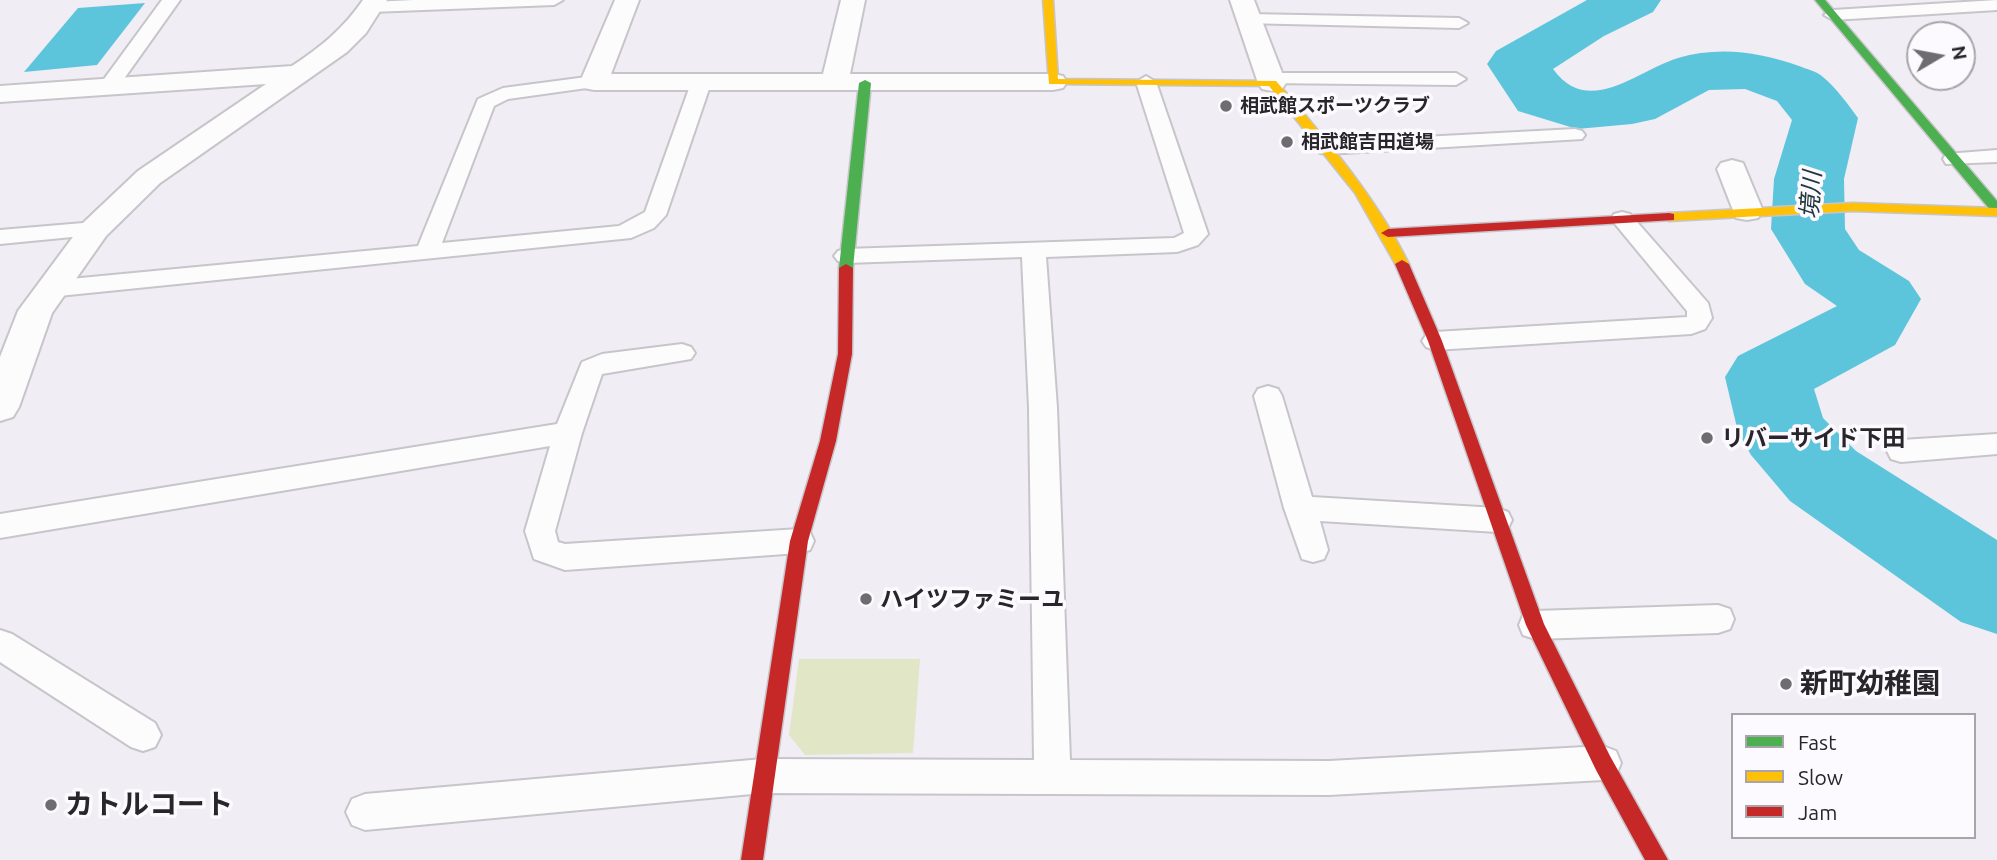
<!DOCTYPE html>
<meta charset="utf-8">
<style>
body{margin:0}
#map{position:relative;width:1997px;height:860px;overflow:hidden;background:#f0edf4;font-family:Ubuntu,sans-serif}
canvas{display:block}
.legend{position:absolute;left:1731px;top:713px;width:245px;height:126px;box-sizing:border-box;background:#fcf9ff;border:2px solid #a7a5aa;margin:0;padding:9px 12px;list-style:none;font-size:21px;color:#28262a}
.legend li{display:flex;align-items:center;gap:14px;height:35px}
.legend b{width:35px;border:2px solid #a7a5aa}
.north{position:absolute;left:1906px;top:21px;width:70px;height:70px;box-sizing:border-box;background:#fcf9ff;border:2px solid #a7a5aa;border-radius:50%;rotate:80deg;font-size:19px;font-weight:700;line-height:28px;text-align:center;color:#28262a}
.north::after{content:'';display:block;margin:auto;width:24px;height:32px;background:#6e6c71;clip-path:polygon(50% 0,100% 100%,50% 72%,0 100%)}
</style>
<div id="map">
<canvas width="1997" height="860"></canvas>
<ul class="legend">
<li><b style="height:9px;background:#4caf50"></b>Fast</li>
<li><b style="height:9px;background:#ffc107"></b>Slow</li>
<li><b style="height:9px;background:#c62828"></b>Jam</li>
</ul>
<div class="north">N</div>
</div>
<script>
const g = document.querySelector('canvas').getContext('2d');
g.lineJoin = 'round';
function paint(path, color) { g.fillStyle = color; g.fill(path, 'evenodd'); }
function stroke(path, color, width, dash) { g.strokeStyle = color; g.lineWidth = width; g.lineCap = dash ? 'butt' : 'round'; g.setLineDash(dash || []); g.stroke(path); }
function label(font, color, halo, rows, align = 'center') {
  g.font = font + ' Ubuntu,"Noto Sans JP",sans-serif'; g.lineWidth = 7; g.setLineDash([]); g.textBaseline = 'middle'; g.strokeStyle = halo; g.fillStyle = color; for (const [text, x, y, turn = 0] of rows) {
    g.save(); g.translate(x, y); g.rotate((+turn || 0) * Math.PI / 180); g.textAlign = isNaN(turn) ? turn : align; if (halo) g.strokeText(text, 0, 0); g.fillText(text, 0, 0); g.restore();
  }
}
paint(new Path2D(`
 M 799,659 L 920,659 L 913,753 L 805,755 L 789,735 Z`), '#e1e6c7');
paint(new Path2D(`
 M 145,3 L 97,65 L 24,72 L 78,8 Z`), '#5cc5dc');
paint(new Path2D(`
 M 1587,0 L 1661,0 L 1653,12 L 1604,36 L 1553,69 C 1589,118 1636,71 1678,58 C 1719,46 1759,52 1799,66 C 1806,69 1817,71 1823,77 C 1836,88 1848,104 1858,118 L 1844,179 L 1845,229 L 1859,250 L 1909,281 L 1921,299 L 1895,345 L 1814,389 L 1823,418 L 1856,451 L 1997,540 L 1997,634 L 1961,622 L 1790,501 L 1751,455 L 1738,432 L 1725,377 L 1738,356 L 1837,306 L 1805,284 L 1771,229 L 1774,179 L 1792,120 L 1777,101 L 1745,89 L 1709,90 L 1655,119 L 1632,124 L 1577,129 L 1518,111 L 1487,64 L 1496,51 Z`), '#5cc5dc');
const lane = new Path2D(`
 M 162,0 L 180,0 L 116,90 L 102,90 L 99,86 Z
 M 414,0 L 563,0 L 554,5 L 371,12 L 362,7 L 371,2 Z
 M 1997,0 L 1997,10 L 1833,20 L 1824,15 L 1833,10 Z
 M 1248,14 L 1459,18 L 1468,23 L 1459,28 L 1242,23 L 1239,19 Z
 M 1270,73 L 1456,73 L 1466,79 L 1456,85 L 1263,83 L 1260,79 Z
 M 594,76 L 604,82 L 601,86 L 508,99 L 494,106 L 442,243 L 619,226 L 645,212 L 691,83 L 694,79 L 708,79 L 711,83 L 666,215 L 654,228 L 631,238 L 49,297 L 40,295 L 37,289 L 40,283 L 49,281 L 418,246 L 478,99 L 503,88 Z
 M 1146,76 L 1156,82 L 1208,234 L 1198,245 L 1177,252 L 1046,257 L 1057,408 L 1070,760 L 1329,761 L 1603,746 L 1616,751 L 1621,763 L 1616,775 L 1603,780 L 1329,795 L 763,793 L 365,830 L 352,825 L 346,812 L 352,799 L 365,794 L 763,759 L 1034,760 L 1029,408 L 1022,257 L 846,263 L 838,261 L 834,256 L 838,251 L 846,249 L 1174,238 L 1184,233 L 1136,82 Z
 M 1575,129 L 1582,131 L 1585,135 L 1582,139 L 1328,154 L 1320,153 L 1317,148 L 1320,143 L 1328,142 Z
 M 1997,150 L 1997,162 L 1946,164 L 1943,159 L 1946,154 Z
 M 1622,212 L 1630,214 L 1708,303 L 1712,318 L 1705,329 L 1691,334 L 1435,350 L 1426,347 L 1422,341 L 1426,335 L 1435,332 L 1687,317 L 1687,311 L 1611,219 L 1614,214 Z
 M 95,222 L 103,224 L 107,229 L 103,234 L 0,244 L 0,230 Z
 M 682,344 L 691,347 L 695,353 L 691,359 L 602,374 L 582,433 L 555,531 L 558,542 L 565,544 L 799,529 L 810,532 L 814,541 L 810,550 L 799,553 L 565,570 L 534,559 L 525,531 L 550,446 L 0,538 L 0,514 L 557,424 L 582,362 L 602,354 Z
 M 1268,386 L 1278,389 L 1282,396 L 1312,497 L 1497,508 L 1508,512 L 1512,520 L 1508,528 L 1497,532 L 1320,521 L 1328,550 L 1324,559 L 1313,562 L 1302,559 L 1284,508 L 1254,396 L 1258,389 Z
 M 1997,434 L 1997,454 L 1901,462 L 1891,459 L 1887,451 L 1891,443 L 1901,440 Z
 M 1718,605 L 1730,609 L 1734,619 L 1730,629 L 1718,633 L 1535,639 L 1523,635 L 1519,625 L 1523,615 L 1535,611 Z
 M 0,630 L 12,634 L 155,723 L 161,735 L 155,747 L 143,751 L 131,747 L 0,662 Z`);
const street = new Path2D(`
 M 363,0 L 387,0 L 366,33 L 347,52 L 160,183 L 106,236 L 52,313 L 19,407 L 13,417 L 0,421 L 0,357 L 18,311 L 84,222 L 138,171 L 266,84 L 0,102 L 0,86 L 292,66 C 321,47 343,29 363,0 Z
 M 615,0 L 639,0 L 611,74 L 823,74 L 841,0 L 865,0 L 850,74 L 1053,74 L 1063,76 L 1067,82 L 1063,88 L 1053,90 L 594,90 L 584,88 L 580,82 Z
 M 1230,0 L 1254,0 L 1286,83 L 1282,89 L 1272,91 L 1262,89 L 1258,83 Z
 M 1732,160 L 1743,163 L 1763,211 L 1758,218 L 1747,220 L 1736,218 L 1717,169 L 1721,163 Z`);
const fast = new Path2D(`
 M 1815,0 L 1825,0 L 1997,201 L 1997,213 L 1992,212 Z
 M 865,80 L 871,83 L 853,268 L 846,272 L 839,268 L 859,83 Z`);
const slow = new Path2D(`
 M 1043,0 L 1053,0 L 1058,79 L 1276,81 C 1326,139 1375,195 1409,264 L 1407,267 L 1397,267 L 1355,193 L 1269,86 L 1049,84 Z
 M 1853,203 L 1997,208 L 1997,216 L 1853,211 L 1669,221 L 1663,217 L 1669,213 Z`);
const jam = new Path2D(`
 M 1669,213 L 1674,214 L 1674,220 L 1388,237 L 1381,233 L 1388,229 Z
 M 1402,260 L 1409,264 L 1442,341 L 1544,624 L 1610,756 L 1668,860 L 1645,860 L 1596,770 L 1526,625 L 1428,341 L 1395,264 Z
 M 846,264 L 853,268 L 852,354 L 836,441 L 808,541 L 763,860 L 741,860 L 790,541 L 820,441 L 838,354 L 839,268 Z`);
stroke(lane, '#c7c5ca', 4);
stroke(street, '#c7c5ca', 4);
stroke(fast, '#c7c5ca', 3);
stroke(slow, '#c7c5ca', 3);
stroke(jam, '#c7c5ca', 3);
paint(lane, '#fdfcfd');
paint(street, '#fdfcfd');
paint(fast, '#4caf50');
paint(slow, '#ffc107');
paint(jam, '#c62828');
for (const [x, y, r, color] of [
 [1226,106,7,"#6e6c71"],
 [1287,142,7,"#6e6c71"],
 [1707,438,7,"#6e6c71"],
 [866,599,7,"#6e6c71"],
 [1786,684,7,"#6e6c71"],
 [51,805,7,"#6e6c71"]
]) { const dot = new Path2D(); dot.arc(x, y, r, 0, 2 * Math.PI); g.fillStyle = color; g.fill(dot); stroke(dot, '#fcf9ff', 2.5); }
label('bold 19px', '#28262a', '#fcf9ff', [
 ["相武館スポーツクラブ",1240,106],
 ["相武館吉田道場",1301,142]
], 'left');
label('bold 23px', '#28262a', '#fcf9ff', [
 ["リバーサイド下田",1721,438],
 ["ハイツファミーユ",880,599]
], 'left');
label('italic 24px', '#20373c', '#fcf9ff', [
 ["境川",1811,195,-86]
]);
label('bold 28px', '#28262a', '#fcf9ff', [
 ["新町幼稚園",1800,684],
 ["カトルコート",65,805]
], 'left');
</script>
